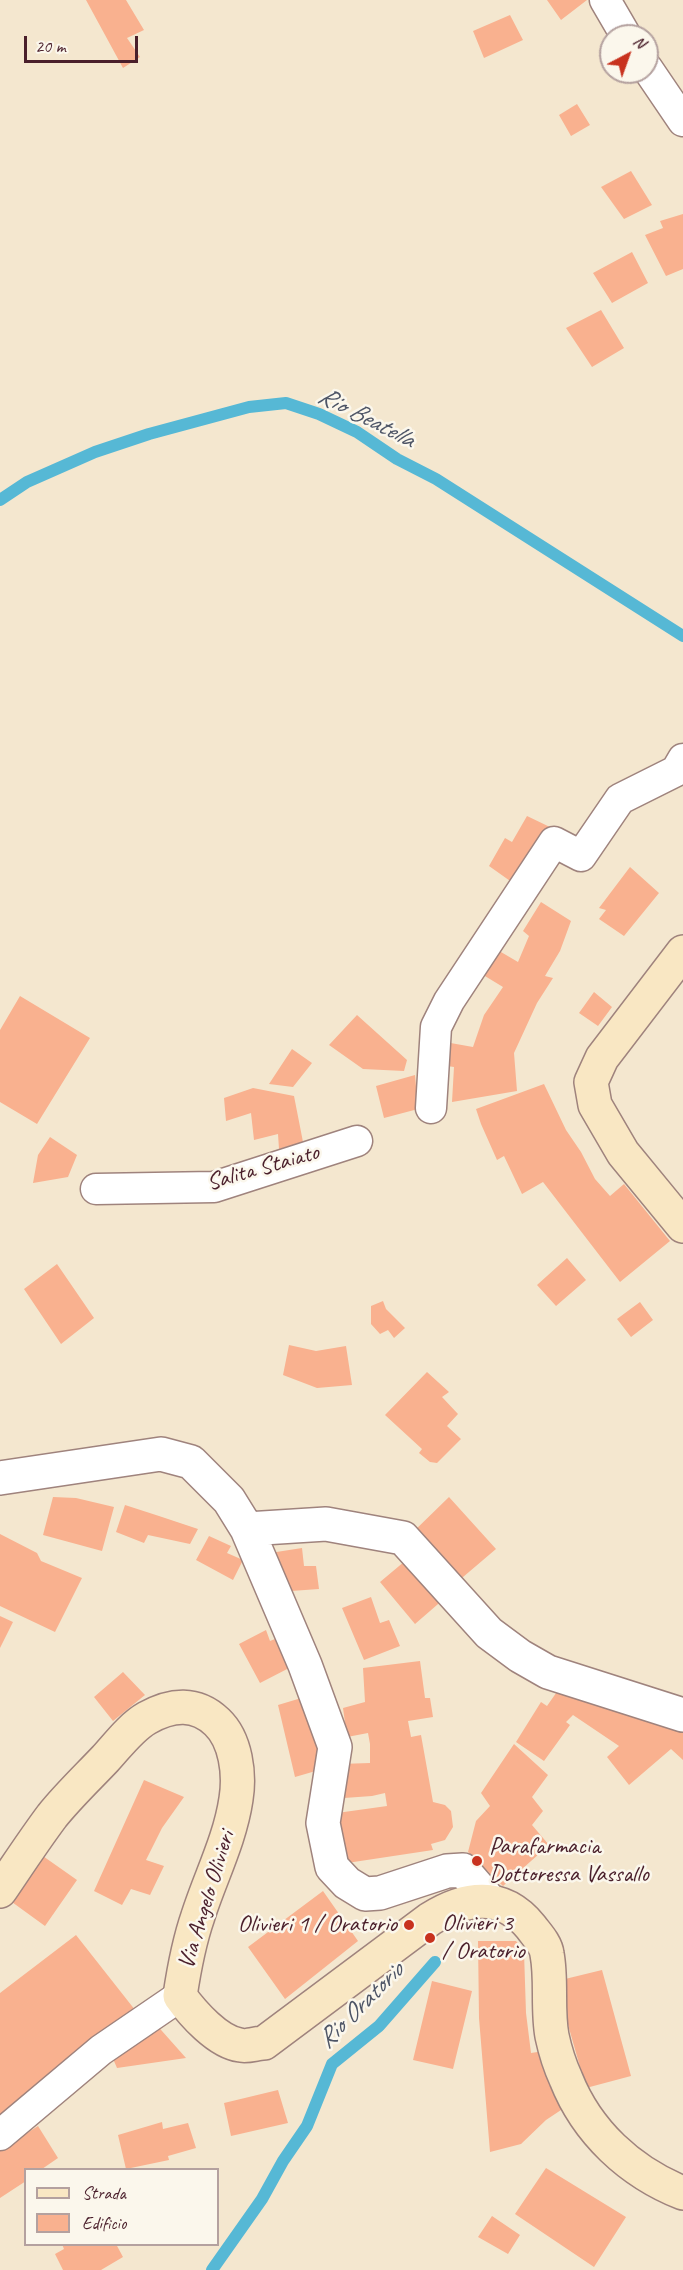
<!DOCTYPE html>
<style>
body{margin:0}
#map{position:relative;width:683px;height:2270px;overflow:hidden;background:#f4e7cf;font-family:Caveat,sans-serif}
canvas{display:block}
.legend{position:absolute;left:24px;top:2168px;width:195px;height:78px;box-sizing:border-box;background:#fbf7ec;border:2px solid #b4a19f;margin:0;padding:8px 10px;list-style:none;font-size:18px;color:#4a1f2b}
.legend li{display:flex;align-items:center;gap:12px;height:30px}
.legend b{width:30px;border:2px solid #b4a19f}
.north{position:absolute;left:599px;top:24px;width:60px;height:60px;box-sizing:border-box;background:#fbf7ec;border:2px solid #b4a19f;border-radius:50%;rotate:41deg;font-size:16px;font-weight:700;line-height:24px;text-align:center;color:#4a1f2b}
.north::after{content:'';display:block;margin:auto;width:21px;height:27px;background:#c8321e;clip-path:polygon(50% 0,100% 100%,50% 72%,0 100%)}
.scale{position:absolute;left:24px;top:36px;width:114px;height:27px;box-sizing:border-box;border:3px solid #4a1f2b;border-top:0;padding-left:8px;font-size:18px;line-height:21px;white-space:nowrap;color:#4a1f2b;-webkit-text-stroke:4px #fbf7ec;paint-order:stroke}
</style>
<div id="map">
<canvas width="683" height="2270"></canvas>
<ul class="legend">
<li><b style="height:8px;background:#f9e7c3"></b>Strada</li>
<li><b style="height:16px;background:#f9b18f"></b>Edificio</li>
</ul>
<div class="north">N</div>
<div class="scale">20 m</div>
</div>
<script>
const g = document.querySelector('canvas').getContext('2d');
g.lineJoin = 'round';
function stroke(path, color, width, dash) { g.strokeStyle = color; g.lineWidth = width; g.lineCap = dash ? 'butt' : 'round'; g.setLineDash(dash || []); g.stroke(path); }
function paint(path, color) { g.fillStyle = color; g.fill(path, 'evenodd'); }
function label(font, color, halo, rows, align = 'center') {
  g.font = font + ' Caveat,sans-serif'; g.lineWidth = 5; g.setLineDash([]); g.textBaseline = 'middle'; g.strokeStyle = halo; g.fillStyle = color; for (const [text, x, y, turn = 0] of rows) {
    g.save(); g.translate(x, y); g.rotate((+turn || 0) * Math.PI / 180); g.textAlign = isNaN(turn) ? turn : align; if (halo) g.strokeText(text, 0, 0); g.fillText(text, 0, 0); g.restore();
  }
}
stroke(new Path2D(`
 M 0,500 L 27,482 L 95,452 L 149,434 L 249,407 L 286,403 L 319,414 L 357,432 L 397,459 L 436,479 L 683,636
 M 212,2270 L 262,2199 L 283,2161 L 307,2126 L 332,2064 L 379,2026 L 435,1962`), '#56b8d5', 12);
paint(new Path2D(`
 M 86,0 L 126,0 L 144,30 L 127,38 L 140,57 L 123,68 Z
 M 547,0 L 587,0 L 561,20 Z
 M 510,15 L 523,40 L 484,58 L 473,31 Z
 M 577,104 L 590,125 L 571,136 L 559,115 Z
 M 631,171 L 652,205 L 624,219 L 601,187 Z
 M 683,214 L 683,269 L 666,276 L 645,235 L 663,228 L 660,221 Z
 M 632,252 L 648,283 L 612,303 L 593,273 Z
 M 601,310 L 624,348 L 592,367 L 566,328 Z
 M 527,816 L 552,828 L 513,883 L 489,866 L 505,838 L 512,842 Z
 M 630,867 L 659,893 L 624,936 L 599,919 L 606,910 L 599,908 Z
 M 541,902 L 571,921 L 560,951 L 545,976 L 553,978 L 537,1003 L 514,1053 L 517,1091 L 452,1102 L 454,1067 L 440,1065 L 445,1042 L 473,1047 L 484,1015 L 503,987 L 475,970 L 489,945 L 518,962 L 529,936 L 523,931 Z
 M 594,992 L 612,1007 L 598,1026 L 579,1013 Z
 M 20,996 L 90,1038 L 37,1124 L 0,1102 L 0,1030 Z
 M 357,1015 L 407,1060 L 404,1071 L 363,1069 L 329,1045 Z
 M 292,1049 L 312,1063 L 293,1087 L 269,1084 Z
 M 415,1075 L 418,1109 L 384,1118 L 376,1086 Z
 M 544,1084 L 566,1130 L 581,1152 L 595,1179 L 610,1196 L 624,1184 L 670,1241 L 620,1282 L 543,1182 L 522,1194 L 504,1156 L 497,1160 L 481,1124 L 476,1109 Z
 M 253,1088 L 294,1096 L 303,1142 L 279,1149 L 278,1134 L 254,1140 L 251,1113 L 226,1121 L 224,1098 Z
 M 50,1137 L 77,1155 L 68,1177 L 33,1183 L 38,1155 Z
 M 567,1258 L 586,1280 L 556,1306 L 537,1285 Z
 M 57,1264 L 94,1318 L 61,1344 L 24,1289 Z
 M 383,1301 L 386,1309 L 405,1328 L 394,1338 L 388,1330 L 380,1334 L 371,1324 L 371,1306 Z
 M 640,1302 L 653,1320 L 631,1337 L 617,1319 Z
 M 289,1345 L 316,1351 L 346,1346 L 352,1385 L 317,1388 L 283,1375 Z
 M 427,1372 L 449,1392 L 442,1397 L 458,1414 L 447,1426 L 461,1439 L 437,1463 L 430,1462 L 419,1453 L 422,1449 L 385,1415 Z
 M 53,1497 L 76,1498 L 114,1507 L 102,1551 L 43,1535 Z
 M 449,1497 L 496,1549 L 456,1583 L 410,1535 Z
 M 125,1505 L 159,1516 L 198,1529 L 190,1544 L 148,1535 L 144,1543 L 116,1532 Z
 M 0,1534 L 37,1553 L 41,1561 L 82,1578 L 55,1632 L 0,1606 Z
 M 209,1536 L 231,1546 L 227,1553 L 243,1560 L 233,1580 L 196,1560 Z
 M 302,1548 L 304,1566 L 316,1566 L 319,1589 L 277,1592 L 270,1553 Z
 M 411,1556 L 445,1598 L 415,1624 L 380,1582 Z
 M 371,1597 L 380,1623 L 389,1620 L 400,1646 L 364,1660 L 342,1608 Z
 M 0,1616 L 13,1622 L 0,1648 Z
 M 266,1630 L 270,1641 L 280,1637 L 291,1667 L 260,1683 L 239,1644 Z
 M 420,1661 L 425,1698 L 430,1698 L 433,1717 L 408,1721 L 411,1737 L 421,1735 L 433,1802 L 445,1805 L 451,1811 L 453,1827 L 445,1840 L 431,1844 L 433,1850 L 347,1863 L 337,1813 L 387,1806 L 385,1793 L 372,1796 L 344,1798 L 340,1764 L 370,1763 L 370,1744 L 368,1733 L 347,1737 L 343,1708 L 365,1702 L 363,1668 Z
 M 123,1672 L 145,1695 L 113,1721 L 94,1697 Z
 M 561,1686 L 683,1720 L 683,1760 L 671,1749 L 629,1785 L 607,1757 L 619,1746 L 573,1715 L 566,1722 L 570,1725 L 544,1761 L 516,1742 L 541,1702 L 547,1706 Z
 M 308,1696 L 326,1768 L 295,1777 L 278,1705 Z
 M 514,1744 L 548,1775 L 532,1797 L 543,1811 L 532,1825 L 549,1845 L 503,1886 L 468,1852 L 476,1821 L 490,1806 L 481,1793 Z
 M 144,1780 L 184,1797 L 162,1828 L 146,1860 L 164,1866 L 150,1895 L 131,1889 L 122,1905 L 94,1891 Z
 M 40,1854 L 77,1880 L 45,1926 L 5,1897 Z
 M 323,1891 L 358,1941 L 285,1999 L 248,1947 Z
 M 76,1935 L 139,2015 L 0,2126 L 0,1993 Z
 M 478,1941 L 516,1941 L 524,1952 L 526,2013 L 531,2053 L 544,2051 L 564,2108 L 546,2120 L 521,2144 L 490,2152 L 479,2018 Z
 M 602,1970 L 631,2076 L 586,2088 L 565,2014 L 561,1980 Z
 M 432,1981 L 472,1991 L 453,2069 L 413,2060 Z
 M 154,2022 L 186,2058 L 117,2068 L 111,2054 Z
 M 278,2090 L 288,2123 L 231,2136 L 224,2103 Z
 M 162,2122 L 163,2129 L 188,2123 L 196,2148 L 168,2156 L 169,2160 L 126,2169 L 118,2135 Z
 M 38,2126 L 58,2158 L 42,2169 L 26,2169 L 26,2181 L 0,2198 L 0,2148 L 1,2150 Z
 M 546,2168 L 626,2217 L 594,2267 L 515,2214 Z
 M 492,2216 L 520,2235 L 508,2254 L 478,2237 Z
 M 62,2244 L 116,2244 L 123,2257 L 101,2270 L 63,2270 L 55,2254 L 64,2249 Z`), '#f9b18f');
const pedestrian = new Path2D(`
 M 605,0 L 626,36
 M 647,68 L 683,121
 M 431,1108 L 436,1027 L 449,1001 L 554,842 L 581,856 L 620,799 L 676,771 L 683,759
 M 96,1189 L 214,1187 L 357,1141
 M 0,2135 L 101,2050 L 180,1996`);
const minor = new Path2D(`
 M 0,1478 L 161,1454 L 191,1462 L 229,1500 L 247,1529 L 305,1665 L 335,1747 L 323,1823 L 332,1867 L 347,1883 L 365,1894 L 380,1893 L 447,1871 L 463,1870 L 489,1900
 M 247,1529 L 326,1524 L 403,1538 L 489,1633 L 520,1656 L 548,1672 L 683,1715`);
const secondary = new Path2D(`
 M 683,952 L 602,1058 L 591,1082 L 595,1105 L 623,1153 L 683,1226
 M 0,1891 C 17,1866 34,1840 52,1816 C 68,1796 87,1778 105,1759 C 117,1746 131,1727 147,1718 C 172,1704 196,1702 217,1722 C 236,1740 240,1774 236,1799 C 230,1840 210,1878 198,1916 C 189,1942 184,1969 180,1996 C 193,2014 218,2042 240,2045 C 247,2047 257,2043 264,2043 L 430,1919 C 465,1897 502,1891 531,1927 C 536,1934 546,1944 547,1954 C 552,1980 547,2009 552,2036 C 555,2050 560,2066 566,2079 C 587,2132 630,2172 683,2193`);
stroke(pedestrian, '#9f837d', 33);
stroke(minor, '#9f837d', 36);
stroke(secondary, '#9f837d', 36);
stroke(pedestrian, '#fff', 30);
stroke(minor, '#fff', 33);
stroke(secondary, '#f9e7c3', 33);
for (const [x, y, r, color] of [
 [477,1861,6,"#c8321e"],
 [409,1925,6,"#c8321e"],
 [430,1938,6,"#c8321e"]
]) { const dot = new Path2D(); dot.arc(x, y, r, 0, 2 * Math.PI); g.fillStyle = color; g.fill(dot); stroke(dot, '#fbf7ec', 2); }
label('24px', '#4a1f2b', '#fbf7ec', [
 ["Salita Staiato",263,1168,-16],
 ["Via Angelo Olivieri",207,1900,-73]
]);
label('24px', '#4a1f2b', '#fbf7ec', [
 ["Parafarmacia",489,1847],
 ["Dottoressa Vassallo",489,1875],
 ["Olivieri 3",442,1924],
 ["/ Oratorio",442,1952],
 ["Olivieri 1 / Oratorio",397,1925,"right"]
], 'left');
label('italic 26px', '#4e5566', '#fbf7ec', [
 ["Rio Beatella",366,418,27],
 ["Rio Oratorio",361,2006,-45]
]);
</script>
